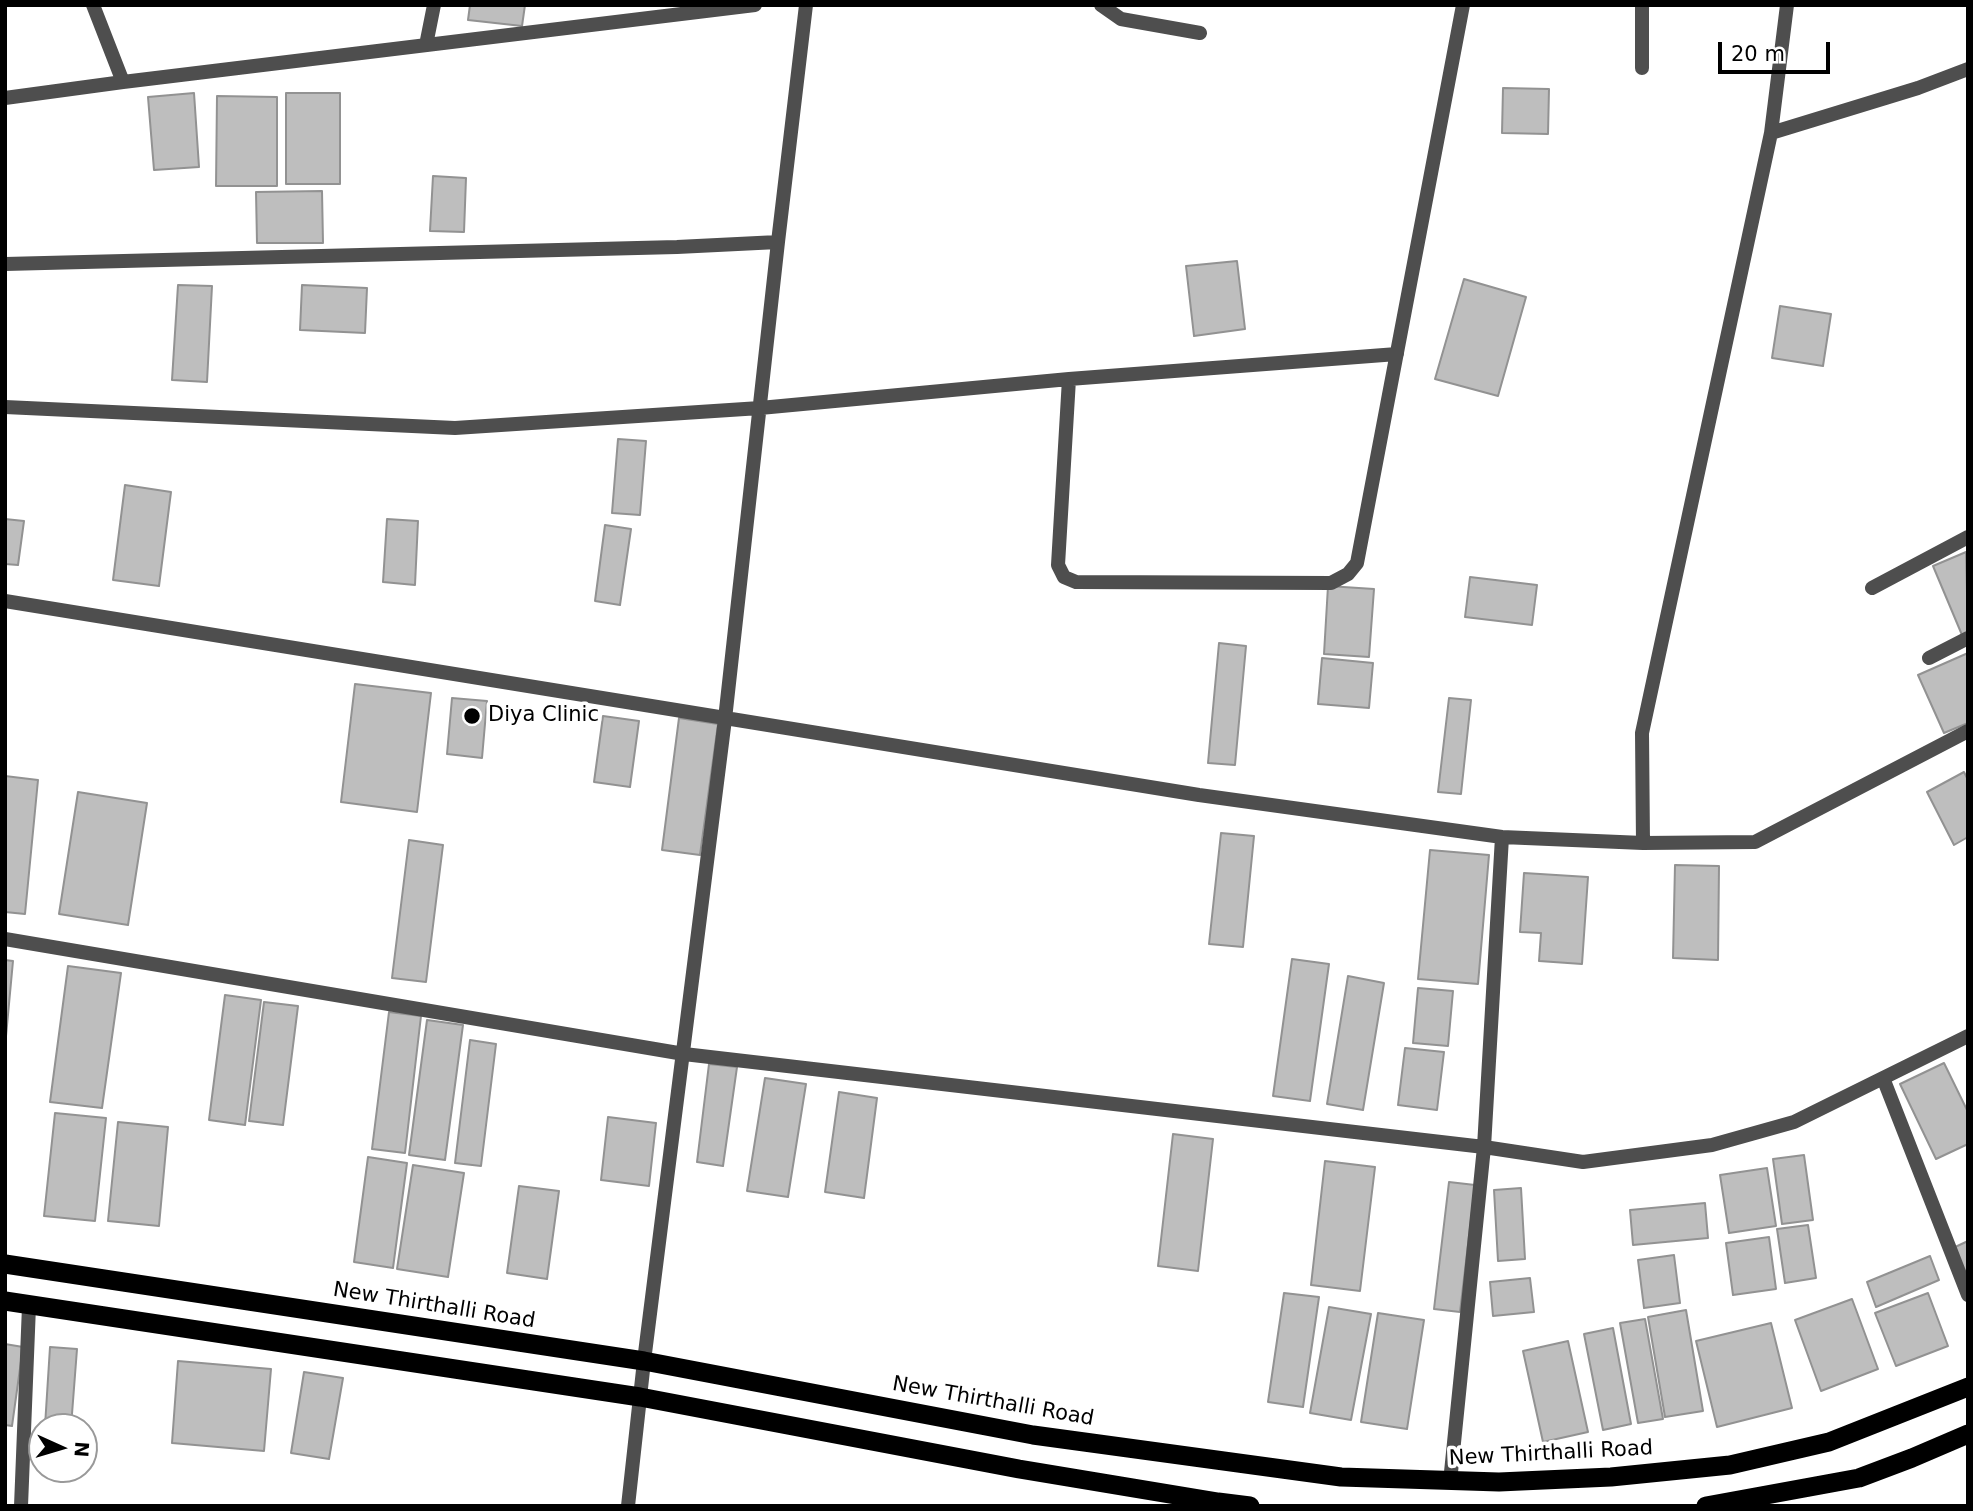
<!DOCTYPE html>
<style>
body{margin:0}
#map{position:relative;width:1973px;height:1511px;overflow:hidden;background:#fff;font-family:"DejaVu Sans",sans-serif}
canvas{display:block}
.frame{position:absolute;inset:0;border:7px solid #000;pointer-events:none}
.north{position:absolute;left:28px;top:1413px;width:70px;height:70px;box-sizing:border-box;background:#fff;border:2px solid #999;border-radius:50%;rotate:94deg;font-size:19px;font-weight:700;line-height:28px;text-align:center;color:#000}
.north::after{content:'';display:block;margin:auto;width:24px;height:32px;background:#000;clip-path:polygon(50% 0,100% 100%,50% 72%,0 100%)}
.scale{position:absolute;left:1718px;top:42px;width:112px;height:32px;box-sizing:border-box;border:4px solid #000;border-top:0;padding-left:9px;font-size:21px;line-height:24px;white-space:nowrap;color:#000;-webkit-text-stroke:5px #fff;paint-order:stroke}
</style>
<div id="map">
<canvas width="1973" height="1511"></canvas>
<div class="frame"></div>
<div class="north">N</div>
<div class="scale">20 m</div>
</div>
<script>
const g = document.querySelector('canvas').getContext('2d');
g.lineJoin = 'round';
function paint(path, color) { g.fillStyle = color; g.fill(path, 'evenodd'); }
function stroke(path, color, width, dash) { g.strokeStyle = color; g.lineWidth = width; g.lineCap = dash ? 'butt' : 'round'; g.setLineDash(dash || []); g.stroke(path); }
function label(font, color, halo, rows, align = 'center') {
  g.font = font + ' "DejaVu Sans",sans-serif'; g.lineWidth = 7; g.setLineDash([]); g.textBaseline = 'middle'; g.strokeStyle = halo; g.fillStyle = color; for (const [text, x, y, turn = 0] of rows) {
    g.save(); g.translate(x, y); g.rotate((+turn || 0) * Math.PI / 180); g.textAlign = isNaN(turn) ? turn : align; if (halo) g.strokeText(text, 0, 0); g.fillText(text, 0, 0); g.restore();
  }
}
const building = new Path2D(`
 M 470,5 L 525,5 L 522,26 L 468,20 Z
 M 1503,88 L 1549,89 L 1548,134 L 1502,133 Z
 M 194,93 L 199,167 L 154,170 L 148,97 Z
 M 286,93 L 340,93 L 340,184 L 286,184 Z
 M 217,96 L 277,97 L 277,186 L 216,186 Z
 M 433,176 L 466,178 L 464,232 L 430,231 Z
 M 322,191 L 323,243 L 257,243 L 256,192 Z
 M 1237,261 L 1245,329 L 1194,336 L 1186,266 Z
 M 1464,279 L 1526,297 L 1498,396 L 1435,379 Z
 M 178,285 L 212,286 L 207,382 L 172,380 Z
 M 302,285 L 367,288 L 365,333 L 300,330 Z
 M 1780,306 L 1831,314 L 1823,366 L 1772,358 Z
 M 618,439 L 646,441 L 640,515 L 612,513 Z
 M 125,485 L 171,492 L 159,586 L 113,580 Z
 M 5,519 L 24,521 L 18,565 L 5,564 Z
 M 387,519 L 418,521 L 415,585 L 383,582 Z
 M 605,525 L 631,529 L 620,605 L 595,601 Z
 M 1966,552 L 1968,633 L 1962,635 L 1933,566 Z
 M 1470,577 L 1537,585 L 1532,625 L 1465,617 Z
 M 1328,586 L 1374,589 L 1369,657 L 1324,654 Z
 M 1219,643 L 1246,646 L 1235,765 L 1208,763 Z
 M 1968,653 L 1968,723 L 1944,733 L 1918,675 Z
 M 1322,658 L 1373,663 L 1369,708 L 1318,704 Z
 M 355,684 L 431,693 L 417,812 L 341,802 Z
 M 452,698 L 487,701 L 482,758 L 447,754 Z
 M 1449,698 L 1471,700 L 1461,794 L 1438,792 Z
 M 603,716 L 639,721 L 630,787 L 594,782 Z
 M 679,718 L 718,724 L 700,855 L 662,850 Z
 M 1964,772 L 1968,780 L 1968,837 L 1954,845 L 1927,792 Z
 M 5,776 L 38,780 L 25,914 L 5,912 Z
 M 78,792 L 147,803 L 128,925 L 59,914 Z
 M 1221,833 L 1254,836 L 1243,947 L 1209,944 Z
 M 409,840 L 443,845 L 426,982 L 392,978 Z
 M 1430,850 L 1489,855 L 1478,984 L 1418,979 Z
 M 1675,865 L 1719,866 L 1718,960 L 1673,958 Z
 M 1524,873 L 1588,877 L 1582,964 L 1539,961 L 1541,933 L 1520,932 Z
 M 1292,959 L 1329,964 L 1310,1101 L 1273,1096 Z
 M 5,960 L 13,961 L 5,1047 Z
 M 68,966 L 121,973 L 102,1108 L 50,1102 Z
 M 1348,976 L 1384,983 L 1363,1110 L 1327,1104 Z
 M 1418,988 L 1453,991 L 1448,1046 L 1413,1043 Z
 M 225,995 L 261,1000 L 245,1125 L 209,1120 Z
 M 264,1002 L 298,1006 L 283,1125 L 249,1121 Z
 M 389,1012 L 421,1016 L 405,1153 L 372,1149 Z
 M 427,1020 L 463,1025 L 445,1160 L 409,1155 Z
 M 470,1040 L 496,1044 L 481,1166 L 455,1163 Z
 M 1405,1048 L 1444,1052 L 1437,1110 L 1398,1105 Z
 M 1944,1063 L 1968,1112 L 1968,1144 L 1936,1159 L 1900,1084 Z
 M 709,1064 L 737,1067 L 723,1166 L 697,1162 Z
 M 765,1078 L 806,1084 L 788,1197 L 747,1191 Z
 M 839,1092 L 877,1098 L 864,1198 L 825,1192 Z
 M 55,1113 L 106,1118 L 95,1221 L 44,1216 Z
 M 608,1117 L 656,1123 L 649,1186 L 601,1180 Z
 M 118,1122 L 168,1127 L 159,1226 L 108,1221 Z
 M 1173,1134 L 1213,1139 L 1198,1271 L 1158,1266 Z
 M 1804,1155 L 1813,1220 L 1782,1224 L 1773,1159 Z
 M 368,1157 L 407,1163 L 393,1268 L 354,1262 Z
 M 1325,1161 L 1375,1167 L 1360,1291 L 1311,1285 Z
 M 413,1165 L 464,1173 L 448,1277 L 397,1269 Z
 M 1767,1168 L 1776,1226 L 1729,1233 L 1720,1175 Z
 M 1449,1182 L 1475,1185 L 1460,1312 L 1434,1309 Z
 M 519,1186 L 559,1191 L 547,1279 L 507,1273 Z
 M 1521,1188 L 1525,1259 L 1498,1261 L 1494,1190 Z
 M 1705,1203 L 1708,1238 L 1633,1245 L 1630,1210 Z
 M 1808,1225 L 1816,1278 L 1785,1283 L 1777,1229 Z
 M 1769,1237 L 1776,1289 L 1733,1295 L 1726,1243 Z
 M 1968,1241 L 1968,1280 L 1953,1248 Z
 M 1674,1255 L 1680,1303 L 1644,1308 L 1638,1260 Z
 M 1930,1256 L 1939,1280 L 1876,1307 L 1867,1282 Z
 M 1530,1278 L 1534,1312 L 1493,1316 L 1490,1282 Z
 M 1284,1293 L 1319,1297 L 1303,1407 L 1268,1402 Z
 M 1928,1293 L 1948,1346 L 1896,1366 L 1875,1313 Z
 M 1852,1299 L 1878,1369 L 1821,1391 L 1795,1320 Z
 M 1329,1307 L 1371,1314 L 1351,1420 L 1310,1413 Z
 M 1686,1310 L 1703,1411 L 1665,1417 L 1648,1317 Z
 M 1378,1313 L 1424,1320 L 1407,1429 L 1361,1422 Z
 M 1645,1319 L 1663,1419 L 1638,1423 L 1620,1323 Z
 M 1771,1323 L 1792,1408 L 1717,1427 L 1696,1341 Z
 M 1613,1328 L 1631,1424 L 1603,1430 L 1584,1334 Z
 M 1568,1341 L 1588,1432 L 1543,1442 L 1523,1351 Z
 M 5,1344 L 23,1347 L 12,1426 L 5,1425 Z
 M 50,1347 L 77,1349 L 71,1427 L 45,1426 Z
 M 178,1361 L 271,1369 L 264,1451 L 172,1443 Z
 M 304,1372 L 343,1378 L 329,1459 L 291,1453 Z`);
paint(building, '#bebebe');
stroke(building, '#929292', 2);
stroke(new Path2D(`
 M 93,5 L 123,82
 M 1101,5 L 1121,19 L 1200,33
 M 1642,5 L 1642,68
 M 426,45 L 434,5
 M 5,98 L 123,82 L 755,5
 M 1771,133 L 1918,88 L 1968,69
 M 5,264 L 677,247 L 778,242
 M 1069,379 L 1058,565 L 1064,577 L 1076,582 L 1331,583 L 1348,574 L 1357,563 L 1463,5
 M 5,407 L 455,428 L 760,408 L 1069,379 L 1397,354
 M 1872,588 L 1968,537
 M 5,601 L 1199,795 L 1502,837 L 1643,843 L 1755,842 L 1968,731
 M 1929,658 L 1968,638
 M 1643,843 L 1642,733 L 1771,133 L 1787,5
 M 5,939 L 684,1054 L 1484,1147 L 1583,1162 L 1712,1145 L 1794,1122 L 1968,1036
 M 1883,1078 L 1968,1295
 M 644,1361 L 725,719 L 778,242 L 806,5
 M 1450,1482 L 1484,1147 L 1502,837
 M 21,1506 L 29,1306`), '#4e4e4e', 14);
stroke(new Path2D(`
 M 628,1506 L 644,1361`), '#4e4e4e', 14);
stroke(new Path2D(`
 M 5,1264 L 644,1361 L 1033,1435 L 1341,1477 L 1499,1482 L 1611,1477 L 1730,1465 L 1829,1442 L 1968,1387
 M 5,1301 L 640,1397 L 1019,1469 L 1218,1502 L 1250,1506
 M 1706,1506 L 1859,1478 L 1912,1458 L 1968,1434`), '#000', 19);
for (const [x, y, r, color] of [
 [472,716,9,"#000"]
]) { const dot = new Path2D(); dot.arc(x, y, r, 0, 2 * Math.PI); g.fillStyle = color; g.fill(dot); stroke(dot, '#fff', 2.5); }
label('21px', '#000', '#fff', [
 ["Diya Clinic",488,716]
], 'left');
label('21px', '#000', '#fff', [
 ["New Thirthalli Road",434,1306,9],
 ["New Thirthalli Road",993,1402,10],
 ["New Thirthalli Road",1551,1454,-3]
]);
</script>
